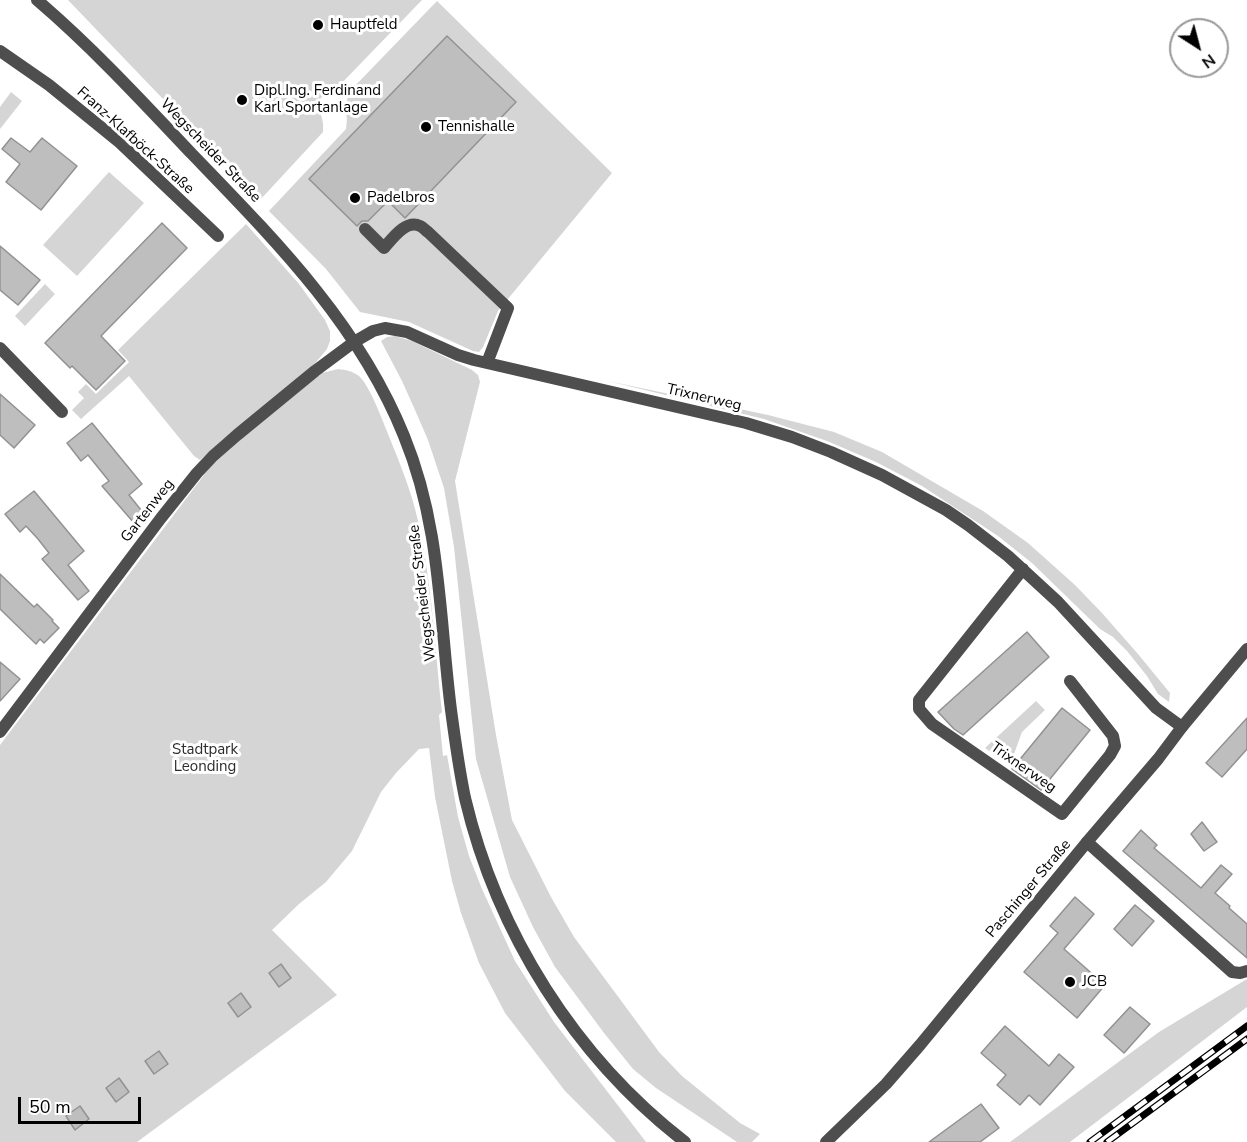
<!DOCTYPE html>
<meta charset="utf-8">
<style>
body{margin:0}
#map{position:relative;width:1247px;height:1142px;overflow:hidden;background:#fff;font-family:"Nunito Sans",sans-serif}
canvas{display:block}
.north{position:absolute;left:1169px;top:18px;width:60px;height:60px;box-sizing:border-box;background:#fff;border:2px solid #999;border-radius:50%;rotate:144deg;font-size:16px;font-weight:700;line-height:24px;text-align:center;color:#000}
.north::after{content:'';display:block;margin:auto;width:21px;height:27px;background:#000;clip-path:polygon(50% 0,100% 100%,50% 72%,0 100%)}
.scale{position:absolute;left:18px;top:1097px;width:123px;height:27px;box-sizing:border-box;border:3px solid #000;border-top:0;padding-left:8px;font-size:18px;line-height:21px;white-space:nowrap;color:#000;-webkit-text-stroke:4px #fff;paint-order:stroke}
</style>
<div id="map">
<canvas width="1247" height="1142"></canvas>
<div class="north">N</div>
<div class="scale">50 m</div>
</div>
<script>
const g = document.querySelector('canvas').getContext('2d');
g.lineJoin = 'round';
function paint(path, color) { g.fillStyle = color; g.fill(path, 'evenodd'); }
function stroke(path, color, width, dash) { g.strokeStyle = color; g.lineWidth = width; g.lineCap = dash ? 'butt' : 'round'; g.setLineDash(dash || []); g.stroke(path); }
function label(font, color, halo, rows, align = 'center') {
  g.font = font + ' "Nunito Sans",sans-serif'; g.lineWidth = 6; g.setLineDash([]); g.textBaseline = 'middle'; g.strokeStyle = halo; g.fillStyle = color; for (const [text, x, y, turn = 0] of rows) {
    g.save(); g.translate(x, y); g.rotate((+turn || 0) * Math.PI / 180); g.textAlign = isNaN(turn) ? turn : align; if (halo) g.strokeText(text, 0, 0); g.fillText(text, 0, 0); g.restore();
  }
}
paint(new Path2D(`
 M 68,0 L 422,0 L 337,88 L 328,94 L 324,95 L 315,104 C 321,113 324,120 323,132 L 260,200 Z
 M 437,1 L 612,173 L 498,311 L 483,347 L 479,352 L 473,351 L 409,322 L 360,312 L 326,269 L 269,211 L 346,129 L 347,119 L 345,108 L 349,92 Z
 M 11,92 L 22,101 L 0,129 L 0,107 Z
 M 109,172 L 144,203 L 77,276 L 43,245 Z
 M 246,224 L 299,284 L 325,320 L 330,331 L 330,341 L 327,349 L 312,367 L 285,389 L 222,440 L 200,460 L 194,456 L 129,376 L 81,419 L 72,410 L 84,398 L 78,392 L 86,384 L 96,394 L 129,362 L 118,350 Z
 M 45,284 L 55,294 L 25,326 L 15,316 Z
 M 395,336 L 412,341 L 472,370 L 478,375 L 480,382 L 455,481 L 496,735 L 512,820 L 551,897 L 574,937 L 659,1052 L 682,1076 L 740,1123 L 760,1134 L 752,1142 L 737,1142 L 656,1088 L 633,1069 L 604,1033 L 555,967 L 533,927 L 510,877 L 476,759 L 454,547 L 444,488 L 428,440 L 415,410 L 402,381 L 381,341 L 387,337 Z
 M 338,369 C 346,370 352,371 359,376 C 369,385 381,416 386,429 C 398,459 411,489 418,521 C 432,582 435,650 442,712 L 439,715 L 443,756 L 447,755 L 458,817 L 469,856 L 482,889 L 515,961 L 554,1022 L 646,1142 L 616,1142 L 565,1091 L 505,1013 L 479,963 L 461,913 L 452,881 L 435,797 L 429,748 L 419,749 L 396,773 L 381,792 L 352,851 L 326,882 L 299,904 L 272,930 L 337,995 L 137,1142 L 0,1142 L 0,745 L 210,467 L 252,429 L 322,373 Z
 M 608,381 L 768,415 L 834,432 L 882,452 L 983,511 L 1028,543 L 1075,585 L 1102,613 L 1138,654 L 1170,693 L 1169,702 L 1158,694 L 1147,676 L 1127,651 L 1113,637 L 1100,629 L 1032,563 L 998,536 L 922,486 L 876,462 L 827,441 L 764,419 Z
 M 1036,701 L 1045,710 L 1022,732 L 1010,765 L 985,748 Z
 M 1247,979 L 1247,1007 L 1070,1142 L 1010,1142 L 1159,1032 Z`), '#d5d5d5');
const building = new Path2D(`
 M 447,36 L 516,102 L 405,218 L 388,201 L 368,221 L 362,221 L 357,226 L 309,179 Z
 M 11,138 L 30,152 L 42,138 L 77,166 L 41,210 L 6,182 L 20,164 L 2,149 Z
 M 162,223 L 187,248 L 101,336 L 125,361 L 96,390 L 72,366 L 70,368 L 45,343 Z
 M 0,246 L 40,280 L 18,305 L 0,290 Z
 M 0,394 L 35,425 L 14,448 L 0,435 Z
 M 92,423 L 142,484 L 129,495 L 145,515 L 134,523 L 102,486 L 109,481 L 88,455 L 81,461 L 67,443 Z
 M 34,491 L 84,551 L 68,565 L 89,591 L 78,600 L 42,559 L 49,553 L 38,539 L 26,526 L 20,532 L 5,514 Z
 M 0,574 L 34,607 L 37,604 L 53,620 L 52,621 L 59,628 L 44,643 L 40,639 L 36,644 L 0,609 Z
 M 1027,632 L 1049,657 L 963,735 L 954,729 L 938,712 Z
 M 0,662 L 20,679 L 0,701 Z
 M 1062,708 L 1090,730 L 1041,790 L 1012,769 Z
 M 1247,718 L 1247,749 L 1222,777 L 1206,763 Z
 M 1202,822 L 1217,842 L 1204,851 L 1191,834 Z
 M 1141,830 L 1157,845 L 1154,848 L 1201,888 L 1221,865 L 1232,874 L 1215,893 L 1230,906 L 1229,908 L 1247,924 L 1247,958 L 1123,851 Z
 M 1075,897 L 1094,914 L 1064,949 L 1105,985 L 1077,1018 L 1024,972 L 1058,933 L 1050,926 Z
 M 1135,905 L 1154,921 L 1132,946 L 1114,929 Z
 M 281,964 L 291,978 L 279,987 L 269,973 Z
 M 241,993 L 251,1007 L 238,1017 L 228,1003 Z
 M 1130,1007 L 1150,1024 L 1124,1053 L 1104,1035 Z
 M 1005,1026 L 1049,1066 L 1059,1054 L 1074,1067 L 1040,1105 L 1029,1095 L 1020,1105 L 997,1085 L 1006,1075 L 981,1053 Z
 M 159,1051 L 168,1064 L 154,1074 L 145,1061 Z
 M 119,1078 L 129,1092 L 116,1102 L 106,1088 Z
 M 981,1104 L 999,1128 L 980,1142 L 929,1142 Z
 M 80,1106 L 89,1119 L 75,1130 L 66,1116 Z`);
paint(building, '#bebebe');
stroke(building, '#929292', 1.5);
stroke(new Path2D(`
 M 0,51 L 49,85 L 118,141 L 218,236
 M 365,229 L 384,248 C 392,239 406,219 420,226 C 423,227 425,230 428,232 L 508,308 L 487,363
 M 0,348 L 62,412
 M 1023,569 L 919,700 L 919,709 L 932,724 L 1062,814 L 1110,755 L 1115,746 L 1113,736 L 1070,681
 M 0,732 L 161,518 L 197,473 L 213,456 L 237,435 L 315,371 L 354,342 L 373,331 L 385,328 L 407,332 L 458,355 L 474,360 L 746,423 L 792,437 L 831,452 L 882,475 L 946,510 L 968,525 L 1008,556 L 1058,602 L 1156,708 L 1182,727
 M 1087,842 L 1232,972 L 1240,973 L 1247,971`), '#4e4e4e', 12);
stroke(new Path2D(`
 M 37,0 C 92,47 142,101 192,154 C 274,239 359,324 404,436 C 441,526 439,615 451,710 C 455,740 459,769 465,798 C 497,933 575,1057 685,1142
 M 826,1142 L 886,1084 L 920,1045 L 1087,842 L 1158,759 L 1182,727 L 1247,649`), '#4e4e4e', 12);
const rail = new Path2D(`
 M 1090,1142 L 1247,1026
 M 1107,1142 L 1247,1039`);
stroke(rail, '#000', 7);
stroke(rail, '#fff', 4.5, [14]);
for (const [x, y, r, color] of [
 [318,25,6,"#000"],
 [242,100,6,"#000"],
 [426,127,6,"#000"],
 [355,198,6,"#000"],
 [1070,982,6,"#000"]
]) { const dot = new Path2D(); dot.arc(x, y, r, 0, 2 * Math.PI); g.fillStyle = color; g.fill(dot); stroke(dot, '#fff', 2); }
label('15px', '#000', '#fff', [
 ["Hauptfeld",330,25],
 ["Dipl.Ing. Ferdinand",254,91],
 ["Karl Sportanlage",254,108],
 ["Tennishalle",438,127],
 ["Padelbros",367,198],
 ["JCB",1082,982]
], 'left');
label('15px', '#000', '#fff', [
 ["Franz-Klafböck-Straße",135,141,42],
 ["Wegscheider Straße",210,151,46],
 ["Trixnerweg",704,398,13],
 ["Gartenweg",148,511,-52],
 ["Wegscheider Straße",423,593,-97],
 ["Trixnerweg",1023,768,35],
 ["Paschinger Straße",1029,889,-50]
]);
label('15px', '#2c2c2c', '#fff', [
 ["Stadtpark",205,750],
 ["Leonding",205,767]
]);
</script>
